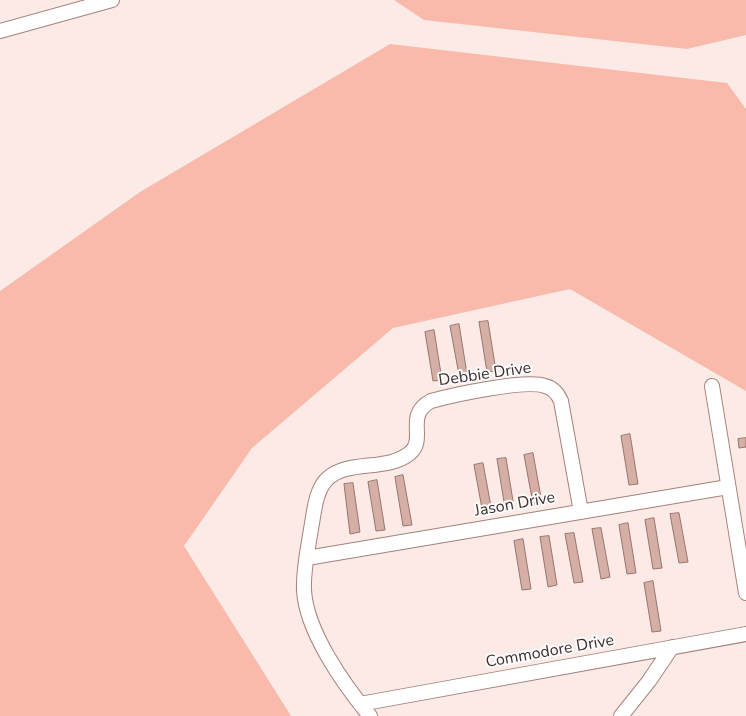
<!DOCTYPE html>
<style>
body{margin:0}
canvas{display:block;background:#fbeae6}
</style>
<canvas width="746" height="716"></canvas>
<script>
const g = document.querySelector('canvas').getContext('2d');
g.lineJoin = 'round';
function paint(path, color) { g.fillStyle = color; g.fill(path, 'evenodd'); }
function stroke(path, color, width, dash) { g.strokeStyle = color; g.lineWidth = width; g.lineCap = dash ? 'butt' : 'round'; g.setLineDash(dash || []); g.stroke(path); }
function label(font, color, halo, rows, align = 'center') {
  g.font = font + ' "Nunito Sans",sans-serif'; g.lineWidth = 4; g.setLineDash([]); g.textBaseline = 'middle'; g.strokeStyle = halo; g.fillStyle = color; for (const [text, x, y, turn = 0] of rows) {
    g.save(); g.translate(x, y); g.rotate((+turn || 0) * Math.PI / 180); g.textAlign = isNaN(turn) ? turn : align; if (halo) g.strokeText(text, 0, 0); g.fillText(text, 0, 0); g.restore();
  }
}
paint(new Path2D(`
 M 394,0 L 746,0 L 746,35 L 687,49 L 424,20 Z
 M 390,44 L 727,83 L 746,109 L 746,391 L 570,289 L 393,328 L 252,448 L 184,546 L 291,716 L 0,716 L 0,291 L 140,192 Z`), '#f9baac');
const building = new Path2D(`
 M 488,321 L 496,371 L 487,372 L 479,322 Z
 M 459,324 L 467,374 L 459,375 L 450,326 Z
 M 434,330 L 442,380 L 433,381 L 425,332 Z
 M 630,434 L 638,484 L 629,485 L 621,436 Z
 M 746,438 L 746,447 L 739,448 L 738,439 Z
 M 533,453 L 542,503 L 533,504 L 524,455 Z
 M 506,458 L 514,507 L 505,508 L 497,459 Z
 M 483,463 L 492,512 L 483,514 L 474,465 Z
 M 403,475 L 412,525 L 403,526 L 395,477 Z
 M 377,480 L 385,530 L 376,531 L 368,482 Z
 M 353,483 L 360,532 L 350,534 L 344,484 Z
 M 679,513 L 688,562 L 679,563 L 670,514 Z
 M 654,518 L 662,568 L 653,569 L 645,520 Z
 M 628,523 L 636,573 L 627,574 L 619,525 Z
 M 601,528 L 610,577 L 601,579 L 592,529 Z
 M 574,533 L 583,582 L 574,583 L 565,534 Z
 M 549,536 L 557,585 L 548,587 L 540,537 Z
 M 523,539 L 531,589 L 522,590 L 514,541 Z
 M 653,581 L 661,631 L 652,632 L 644,583 Z`);
paint(building, '#d5aea5');
stroke(building, '#99756d', 1);
const minor = new Path2D(`
 M 0,31 L 112,0
 M 712,386 L 746,593
 M 307,558 L 728,487
 M 360,704 L 746,634
 M 370,716 C 344,685 306,631 304,590 C 303,570 308,549 311,529 C 314,514 315,491 327,479 C 348,459 387,472 410,453 C 427,439 404,415 431,401 C 453,395 526,379 545,386 C 553,388 558,394 561,401 L 581,512
 M 621,716 L 649,681 L 672,647`);
stroke(minor, '#a6827a', 16);
stroke(minor, '#fff', 14);
label('16px', '#3e2f2b', '#fcfcfc', [
 ["Debbie Drive",485,375,-8],
 ["Jason Drive",515,505,-10],
 ["Commodore Drive",550,652,-10]
]);
</script>
